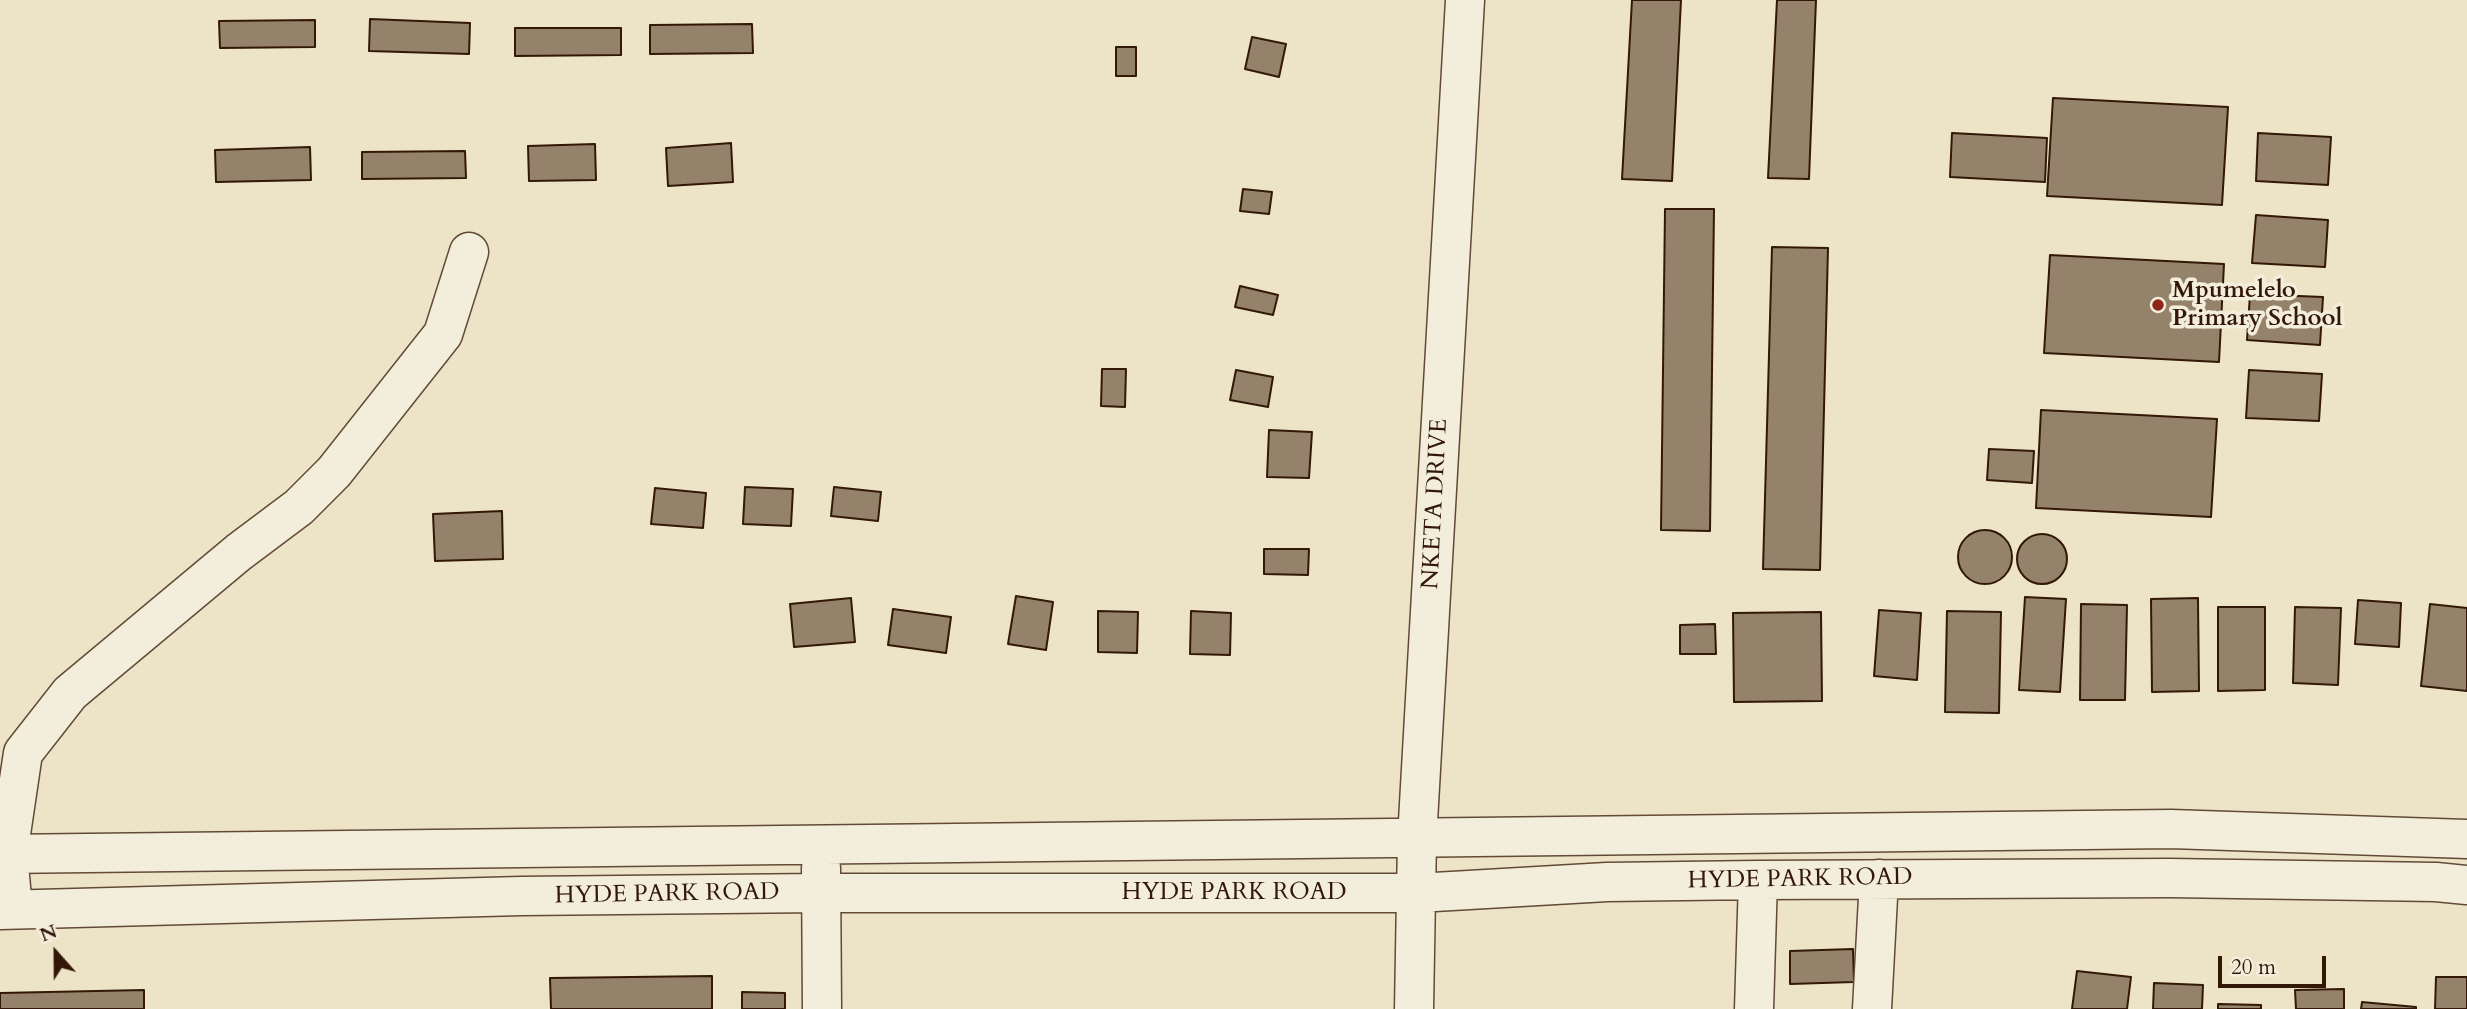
<!DOCTYPE html>
<style>
body{margin:0}
#map{position:relative;width:2467px;height:1009px;overflow:hidden;background:#ede4c8;font-family:Cardo,serif}
canvas{display:block}
.north{position:absolute;left:21px;top:918px;width:70px;height:70px;-webkit-text-stroke:5px #f3eddb;paint-order:stroke;rotate:339deg;font-size:19px;font-weight:700;line-height:28px;text-align:center;color:#331707}
.north::after{content:'';display:block;margin:auto;width:24px;height:32px;background:#331707;clip-path:polygon(50% 0,100% 100%,50% 72%,0 100%)}
.scale{position:absolute;left:2218px;top:956px;width:108px;height:32px;box-sizing:border-box;border:4px solid #331707;border-top:0;padding-left:9px;font-size:21px;line-height:24px;white-space:nowrap;color:#331707;-webkit-text-stroke:5px #f3eddb;paint-order:stroke}
</style>
<div id="map">
<canvas width="2467" height="1009"></canvas>
<div class="north">N</div>
<div class="scale">20 m</div>
</div>
<script>
const g = document.querySelector('canvas').getContext('2d');
g.lineJoin = 'round';
function paint(path, color) { g.fillStyle = color; g.fill(path, 'evenodd'); }
function stroke(path, color, width, dash) { g.strokeStyle = color; g.lineWidth = width; g.lineCap = dash ? 'butt' : 'round'; g.setLineDash(dash || []); g.stroke(path); }
function label(font, color, halo, rows, align = 'center') {
  g.font = font + ' Cardo,serif'; g.lineWidth = 7; g.setLineDash([]); g.textBaseline = 'middle'; g.strokeStyle = halo; g.fillStyle = color; for (const [text, x, y, turn = 0] of rows) {
    g.save(); g.translate(x, y); g.rotate((+turn || 0) * Math.PI / 180); g.textAlign = isNaN(turn) ? turn : align; if (halo) g.strokeText(text, 0, 0); g.fillText(text, 0, 0); g.restore();
  }
}
const building = new Path2D(`
 M 1632,0 L 1681,0 L 1672,181 L 1622,179 Z
 M 1777,0 L 1816,0 L 1809,179 L 1768,178 Z
 M 370,19 L 470,23 L 469,54 L 369,51 Z
 M 315,20 L 315,47 L 220,48 L 219,21 Z
 M 752,24 L 753,53 L 650,54 L 650,25 Z
 M 515,28 L 621,28 L 621,55 L 515,56 Z
 M 1252,37 L 1286,44 L 1279,77 L 1245,69 Z
 M 1116,47 L 1136,47 L 1136,76 L 1116,76 Z
 M 2053,98 L 2228,107 L 2222,205 L 2047,196 Z
 M 1952,133 L 2047,138 L 2045,182 L 1950,177 Z
 M 2258,133 L 2331,137 L 2328,185 L 2256,181 Z
 M 731,143 L 733,182 L 668,186 L 666,148 Z
 M 595,144 L 596,180 L 529,181 L 528,146 Z
 M 310,147 L 311,180 L 216,182 L 215,150 Z
 M 465,151 L 466,178 L 362,179 L 362,152 Z
 M 1243,189 L 1272,192 L 1269,214 L 1240,211 Z
 M 1665,209 L 1714,209 L 1710,531 L 1661,530 Z
 M 2256,215 L 2328,220 L 2325,267 L 2252,263 Z
 M 1772,247 L 1828,248 L 1820,570 L 1763,569 Z
 M 2050,255 L 2224,264 L 2219,362 L 2044,353 Z
 M 1240,286 L 1278,295 L 1273,315 L 1235,307 Z
 M 2250,294 L 2323,297 L 2320,345 L 2247,340 Z
 M 1102,369 L 1126,369 L 1125,407 L 1101,406 Z
 M 1236,370 L 1273,377 L 1268,407 L 1230,400 Z
 M 2249,370 L 2322,374 L 2319,421 L 2246,418 Z
 M 2041,410 L 2217,419 L 2211,517 L 2036,508 Z
 M 1269,430 L 1312,432 L 1309,478 L 1267,477 Z
 M 1989,449 L 2034,451 L 2032,483 L 1987,480 Z
 M 745,487 L 793,489 L 791,526 L 743,524 Z
 M 834,487 L 881,492 L 878,521 L 831,516 Z
 M 655,488 L 706,493 L 703,528 L 651,524 Z
 M 502,511 L 503,559 L 435,561 L 433,514 Z
 M1958 557a27 27 0 1 1 54 0a27 27 0 1 1-54 0Z
 M2017 559a25 25 0 1 1 50 0a25 25 0 1 1-50 0Z
 M 1264,549 L 1309,549 L 1308,575 L 1264,574 Z
 M 1016,596 L 1053,602 L 1046,650 L 1008,644 Z
 M 2025,597 L 2066,599 L 2060,692 L 2019,690 Z
 M 851,598 L 855,642 L 794,647 L 790,604 Z
 M 2198,598 L 2199,691 L 2152,692 L 2151,599 Z
 M 2358,600 L 2401,603 L 2399,647 L 2355,644 Z
 M 2081,604 L 2127,605 L 2125,700 L 2080,700 Z
 M 2430,604 L 2467,608 L 2467,691 L 2421,686 Z
 M 2218,607 L 2265,607 L 2265,690 L 2218,691 Z
 M 2295,607 L 2341,608 L 2338,685 L 2293,683 Z
 M 893,609 L 951,617 L 946,653 L 888,645 Z
 M 1879,610 L 1921,613 L 1917,680 L 1874,676 Z
 M 1098,611 L 1138,612 L 1137,653 L 1098,652 Z
 M 1191,611 L 1231,613 L 1230,655 L 1190,654 Z
 M 1947,611 L 2001,612 L 1999,713 L 1945,712 Z
 M 1821,612 L 1822,701 L 1734,702 L 1733,613 Z
 M 1715,624 L 1716,654 L 1680,654 L 1680,625 Z
 M 1853,949 L 1854,982 L 1790,984 L 1790,951 Z
 M 2077,971 L 2131,977 L 2127,1009 L 2072,1009 Z
 M 712,976 L 712,1009 L 551,1009 L 550,978 Z
 M 2436,977 L 2467,977 L 2467,1009 L 2435,1009 Z
 M 2154,983 L 2203,985 L 2202,1009 L 2153,1009 Z
 M 2344,989 L 2344,1009 L 2296,1009 L 2295,990 Z
 M 144,990 L 144,1009 L 0,1009 L 0,993 Z
 M 742,992 L 785,993 L 785,1009 L 742,1009 Z
 M 2362,1002 L 2416,1007 L 2416,1009 L 2361,1009 Z
 M 2218,1004 L 2261,1005 L 2261,1009 L 2218,1009 Z`);
paint(building, '#94826b');
stroke(building, '#331707', 2);
const minor = new Path2D(`
 M 0,854 L 2171,829 L 2467,839
 M 821,868 L 822,1009
 M 13,909 L 8,854 L 23,753 L 70,693 L 239,552 L 299,507 L 334,472 L 443,334 L 469,252
 M 0,910 L 521,896 L 820,893 L 1417,893 L 1607,882 L 1758,880 L 2169,878 L 2436,882 L 2467,885
 M 1414,1009 L 1417,839 L 1465,0
 M 1754,1009 L 1758,880
 M 1872,1009 L 1879,879`);
stroke(minor, '#624a37', 41);
stroke(minor, '#f3eddb', 38);
for (const [x, y, r, color] of [
 [2158,305,7,"#8f2418"]
]) { const dot = new Path2D(); dot.arc(x, y, r, 0, 2 * Math.PI); g.fillStyle = color; g.fill(dot); stroke(dot, '#f3eddb', 2.5); }
label('bold 24px', '#331707', '#f3eddb', [
 ["Mpumelelo",2172,291],
 ["Primary School",2172,319]
], 'left');
label('24px', '#331707', '#f3eddb', [
 ["NKETA DRIVE",1436,504,-87],
 ["HYDE PARK ROAD",1800,880,-1],
 ["HYDE PARK ROAD",1234,893],
 ["HYDE PARK ROAD",667,895,-1]
]);
</script>
